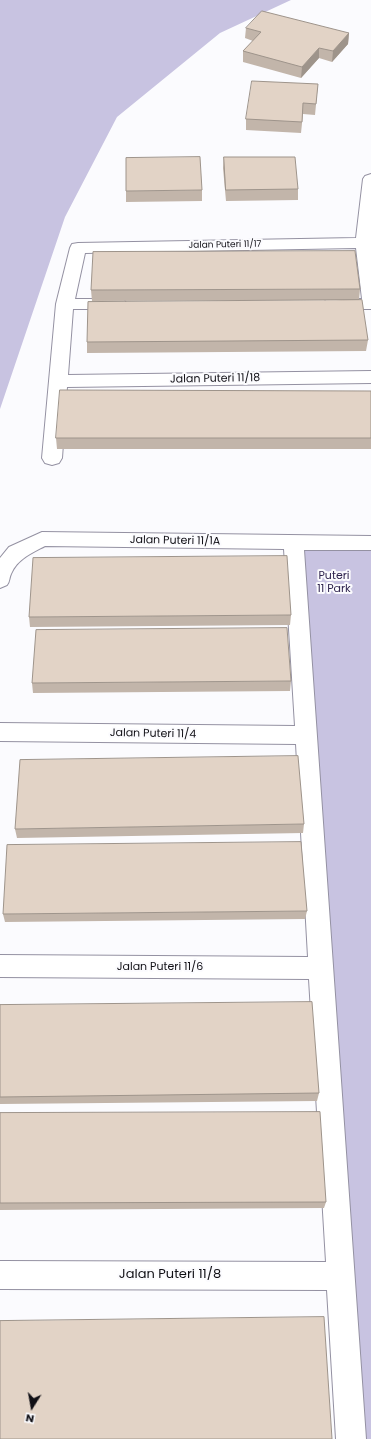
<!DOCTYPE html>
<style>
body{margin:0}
#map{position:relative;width:371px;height:1439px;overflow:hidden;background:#fbfbfe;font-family:Poppins,sans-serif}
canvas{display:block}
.north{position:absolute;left:12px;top:1387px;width:40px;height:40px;-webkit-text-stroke:3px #fbfbfe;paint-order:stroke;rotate:191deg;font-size:11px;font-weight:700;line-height:16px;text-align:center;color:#100f15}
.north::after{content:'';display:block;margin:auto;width:14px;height:18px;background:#100f15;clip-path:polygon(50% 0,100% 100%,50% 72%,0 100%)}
</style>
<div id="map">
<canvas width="371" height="1439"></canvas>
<div class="north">N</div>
</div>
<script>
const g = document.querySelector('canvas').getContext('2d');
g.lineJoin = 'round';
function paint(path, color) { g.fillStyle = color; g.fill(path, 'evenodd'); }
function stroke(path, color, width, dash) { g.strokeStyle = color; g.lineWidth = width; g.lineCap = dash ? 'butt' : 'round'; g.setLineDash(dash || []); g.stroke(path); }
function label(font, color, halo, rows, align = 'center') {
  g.font = font + ' Poppins,sans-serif'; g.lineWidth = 4; g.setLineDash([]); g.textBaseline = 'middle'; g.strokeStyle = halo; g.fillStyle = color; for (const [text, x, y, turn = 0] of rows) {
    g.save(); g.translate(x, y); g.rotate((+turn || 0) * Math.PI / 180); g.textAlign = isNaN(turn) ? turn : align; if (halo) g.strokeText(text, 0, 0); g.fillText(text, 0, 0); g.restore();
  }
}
paint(new Path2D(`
 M 0,0 L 291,0 L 220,33 L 117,117 L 65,217 L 0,409 Z
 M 294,543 L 371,543 L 371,1439 L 351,1439 Z`), '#c8c3e1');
const minor = new Path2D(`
 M 371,174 L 371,309 L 332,309 L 326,308 L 323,304 L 326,300 L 332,299 L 362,299 L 356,248 L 85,253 L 75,299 L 118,299 L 124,300 L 127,304 L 124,308 L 118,309 L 73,309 L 68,375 L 371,371 L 371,383 L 67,387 L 62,458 L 59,463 L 52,465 L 45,463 L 42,458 L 56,304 L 70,248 L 72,244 L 78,243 L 356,238 L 363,179 L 365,176 Z
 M 42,532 L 371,536 L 371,550 L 304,550 L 366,1439 L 336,1439 L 327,1290 L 0,1289 L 0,1261 L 326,1262 L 309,979 L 0,977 L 0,955 L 308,957 L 296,744 L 0,741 L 0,723 L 295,726 L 284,549 L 45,546 C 32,553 17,559 11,574 C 9,578 10,581 7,585 L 0,588 L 0,558 L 9,547 Z`);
stroke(minor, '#9491a2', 2);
paint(minor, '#fff');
paint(new Path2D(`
 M 246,28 L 349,33 L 348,44 L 332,62 L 319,58 L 301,78 L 243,62 L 243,51 L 253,41 L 245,38 Z
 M 318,84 L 315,115 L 303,114 L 301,133 L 246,130 L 246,119 Z
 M 224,157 L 298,189 L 298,200 L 226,201 L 223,168 Z
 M 202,190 L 202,201 L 126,202 L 126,191 Z
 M 360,289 L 359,300 L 368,340 L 366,351 L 87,353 L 87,342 L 342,300 L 92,301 L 91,290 Z
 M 371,391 L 371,449 L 57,449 L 56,438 Z
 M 291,615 L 290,625 L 30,627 L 29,617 Z
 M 291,681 L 290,691 L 33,693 L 32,683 Z
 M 304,824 L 303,833 L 17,838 L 15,829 Z
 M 307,911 L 305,919 L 5,922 L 3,914 Z
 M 0,1005 L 319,1093 L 317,1101 L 0,1104 Z
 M 0,1113 L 326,1202 L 324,1208 L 0,1210 Z`), '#c2b5aa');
paint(new Path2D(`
 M 349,33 L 348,44 L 332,62 L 333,51 Z
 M 319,48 L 319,58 L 301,78 L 302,67 Z`), '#9e948b');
const building = new Path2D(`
 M 262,11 L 349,33 L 333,51 L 319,48 L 302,67 L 243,51 L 261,32 L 246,28 Z
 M 252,81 L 318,84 L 316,104 L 303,103 L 302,122 L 246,119 Z
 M 200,157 L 202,190 L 126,191 L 126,158 Z
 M 224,157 L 295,157 L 298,189 L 226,190 Z
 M 355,251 L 360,289 L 91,290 L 93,252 Z
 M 362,300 L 368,340 L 87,342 L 88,302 Z
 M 60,390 L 371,391 L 371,438 L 56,438 Z
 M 287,556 L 291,615 L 29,617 L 33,558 Z
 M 287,628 L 291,681 L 32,683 L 36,630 Z
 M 298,756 L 304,824 L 15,829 L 20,760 Z
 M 301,842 L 307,911 L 3,914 L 7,845 Z
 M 312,1002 L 319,1093 L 0,1097 L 0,1005 Z
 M 320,1112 L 326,1202 L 0,1203 L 0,1113 Z
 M 324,1317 L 332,1439 L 0,1439 L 0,1321 Z`);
paint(building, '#e2d3c6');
stroke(building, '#9e948b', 1);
label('9px', '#100f15', '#fbfbfe', [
 ["Jalan Puteri 11/17",225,245,-1]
]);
label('11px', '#100f15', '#fbfbfe', [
 ["Jalan Puteri 11/18",215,379,-1],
 ["Jalan Puteri 11/1A",175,541,1],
 ["Jalan Puteri 11/4",153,734,1],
 ["Jalan Puteri 11/6",160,967]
]);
label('11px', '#2f244e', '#fbfbfe', [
 ["Puteri",334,576],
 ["11 Park",334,589]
]);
label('13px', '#100f15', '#fbfbfe', [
 ["Jalan Puteri 11/8",170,1275]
]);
</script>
